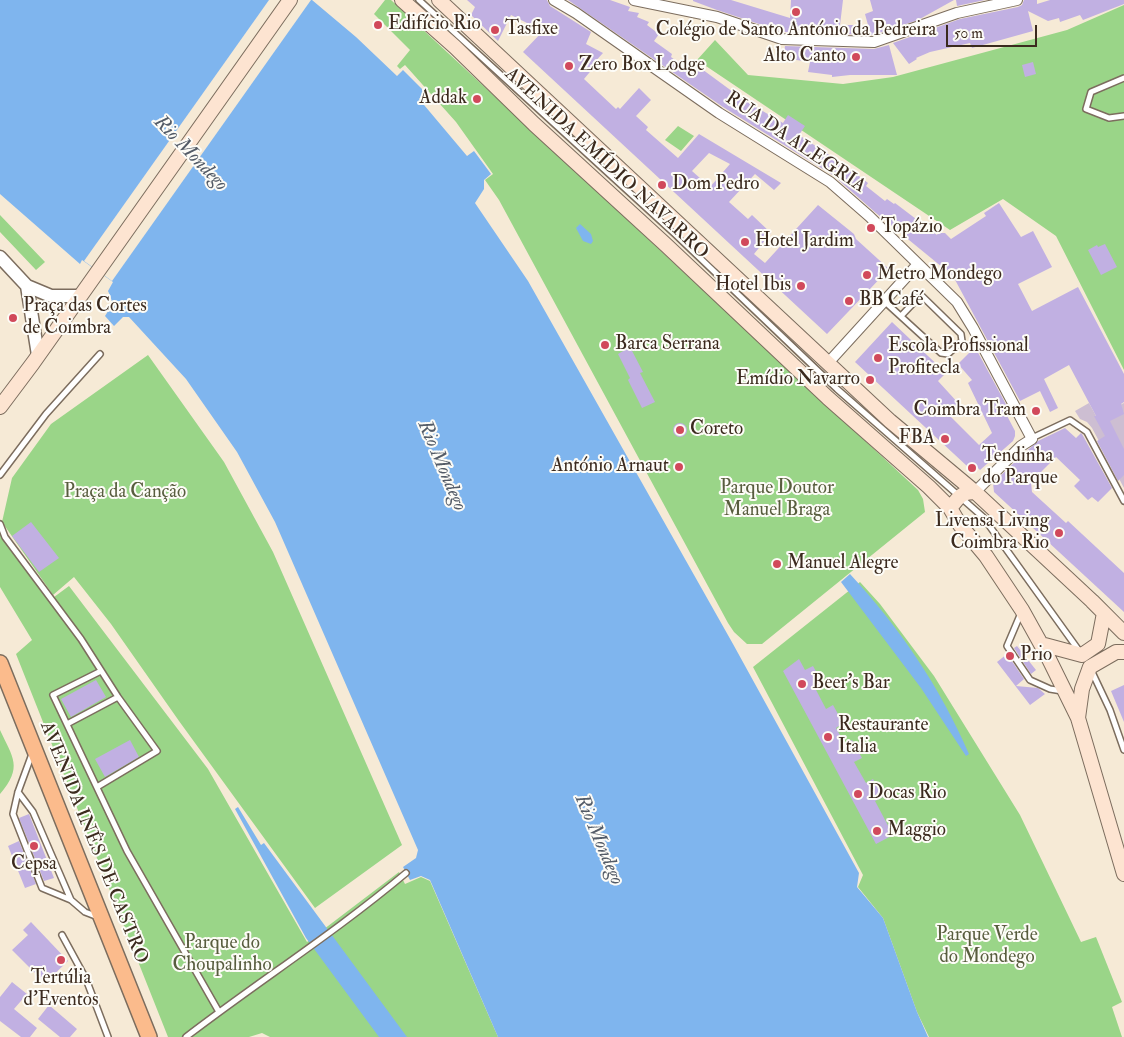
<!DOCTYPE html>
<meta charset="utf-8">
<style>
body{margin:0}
#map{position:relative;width:1124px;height:1037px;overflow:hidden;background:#f6ead6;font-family:"IM FELL Double Pica",serif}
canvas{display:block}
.scale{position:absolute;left:946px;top:25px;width:91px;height:22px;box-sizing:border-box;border:2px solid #3b2a1e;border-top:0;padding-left:6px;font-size:15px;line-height:18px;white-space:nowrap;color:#3b2a1e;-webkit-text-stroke:4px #fdfcf7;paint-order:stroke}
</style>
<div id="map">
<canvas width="1124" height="1037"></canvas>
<div class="scale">50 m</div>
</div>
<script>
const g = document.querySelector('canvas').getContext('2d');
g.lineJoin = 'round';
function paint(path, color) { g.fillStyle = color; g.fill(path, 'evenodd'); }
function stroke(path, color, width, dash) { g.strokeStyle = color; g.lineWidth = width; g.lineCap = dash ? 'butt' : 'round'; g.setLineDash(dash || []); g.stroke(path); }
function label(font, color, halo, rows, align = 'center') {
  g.font = font + ' "IM FELL Double Pica",serif'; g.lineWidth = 4; g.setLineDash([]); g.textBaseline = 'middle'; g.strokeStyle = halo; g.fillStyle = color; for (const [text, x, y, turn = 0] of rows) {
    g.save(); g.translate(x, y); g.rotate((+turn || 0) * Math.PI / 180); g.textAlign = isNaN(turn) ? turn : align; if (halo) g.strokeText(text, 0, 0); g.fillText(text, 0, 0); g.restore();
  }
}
paint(new Path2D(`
 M 1089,403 L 1096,416 L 1124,403 L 1124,488 L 1092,428 L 1087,422 L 1080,419 L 1075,411 Z`), '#cdbed2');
paint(new Path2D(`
 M 385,0 L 391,0 L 918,490 L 923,499 L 925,512 L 762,644 L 747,644 L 734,632 L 728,623 L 499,200 L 485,180 L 493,174 L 456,122 L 405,65 L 400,69 L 397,66 L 410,50 L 374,14 Z
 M 1124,5 L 1124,370 L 1056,236 L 1003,199 L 950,230 L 697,60 L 715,40 L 748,75 L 843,84 L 893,77 L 1067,30 Z
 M 678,126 L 694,136 L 681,151 L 665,140 Z
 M 0,215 L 45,262 L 36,270 L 0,232 Z
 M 148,355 L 224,462 L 273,552 L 402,845 L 315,908 L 179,721 L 111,624 L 74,577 L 53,595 L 2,522 L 12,478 L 51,424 Z
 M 0,532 L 50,600 L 69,586 L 208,769 L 307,942 L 399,872 L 405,884 L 421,877 L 430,881 L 498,1037 L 270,1037 L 262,1033 L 249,1037 L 168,1037 L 16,654 L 32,640 L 0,587 Z
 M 860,582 L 880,604 L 934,676 L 1020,815 L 1081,942 L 1096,937 L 1122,1002 L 1112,1007 L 1122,1037 L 929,1037 L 917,1012 L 883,918 L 858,887 L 863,875 L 753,667 Z
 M 0,730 C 13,758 23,767 0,794 Z`), '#9ad588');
paint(new Path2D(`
 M 0,0 L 312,0 L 356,37 L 397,76 L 403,70 L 425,92 L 419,99 L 467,156 L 474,151 L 491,174 L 484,180 L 484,189 L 475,203 L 528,281 L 733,644 L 859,873 L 857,887 L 883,918 L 917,1012 L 928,1037 L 498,1037 L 430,880 L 421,876 L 410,880 L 403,867 L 416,858 L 418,850 L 275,522 L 237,452 L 186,379 L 129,317 L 123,317 L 114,326 L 105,316 C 113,304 114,304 108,291 L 113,282 L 82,260 L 80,264 L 0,194 Z
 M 580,224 L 591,234 L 593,241 L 591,244 L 583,241 L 576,228 Z
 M 850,574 C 900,628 940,687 969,754 L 966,756 L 921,688 L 841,582 Z
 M 238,807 L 261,845 L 264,843 L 407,1037 L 379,1037 L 306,938 L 235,809 Z`), '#7fb5ee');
paint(new Path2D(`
 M 269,0 L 311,0 L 112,281 L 84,261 Z`), '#f6ead6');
paint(new Path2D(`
 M 467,0 L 547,0 L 550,6 L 591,32 L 586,44 L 603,53 L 592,65 L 594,67 L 584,79 L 616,109 L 618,107 L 620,109 L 639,88 L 651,100 L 636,116 L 648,127 L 646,130 L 678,158 L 699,134 L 781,183 L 774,190 L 755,174 L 729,202 L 748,219 L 752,215 L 771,233 L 754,254 L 765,263 L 818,205 L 854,234 L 856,239 L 889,269 L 827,334 L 523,52 L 543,31 L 511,15 L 498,41 L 471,15 L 475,7 ZM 709,153 L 730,164 L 710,187 L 692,171 Z
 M 568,0 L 610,0 L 630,7 L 628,11 L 639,13 L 637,17 L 649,22 L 647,25 L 659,34 L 654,41 L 672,54 L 671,57 L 690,71 L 695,64 L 744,100 L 783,123 L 788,115 L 805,126 L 799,135 L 846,166 L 868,183 L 866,186 L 885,201 L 887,199 L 894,204 L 895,203 L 937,235 L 938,233 L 945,233 L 951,239 L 986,216 L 984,213 L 999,203 L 1021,237 L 1033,231 L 1052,267 L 1018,284 L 1032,311 L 1078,287 L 1124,374 L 1124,402 L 1121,404 L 1124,414 L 1110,421 L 1124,449 L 1124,475 L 1118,481 L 1097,441 L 1105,436 L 1094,416 L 1096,416 L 1069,365 L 1044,379 L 1058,408 L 1050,412 L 1040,391 L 1020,401 L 953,276 L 876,213 L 834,176 L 723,107 Z
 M 693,0 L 731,0 L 790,18 L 791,0 L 843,0 L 840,25 L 868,25 L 865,14 L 873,11 L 870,0 L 954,0 L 918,20 L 873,35 L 783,32 L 717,10 L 693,1 Z
 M 956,0 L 985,0 L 957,6 Z
 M 1024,0 L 1037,0 L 1037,4 L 1050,0 L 1124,0 L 1124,4 L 1083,20 L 1080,15 L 1060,22 L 1059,18 L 1048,21 L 1028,11 L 1033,31 L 972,48 L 970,43 L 930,52 L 916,58 L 917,59 L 909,64 L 893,43 L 960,19 L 1018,7 L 1022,5 Z
 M 889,45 L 897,75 L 850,75 L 832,77 L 832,75 L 808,72 L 810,62 L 783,58 L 785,46 L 874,49 Z
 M 1033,62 L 1036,74 L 1025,77 L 1022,65 Z
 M 1105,244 L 1117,267 L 1101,275 L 1088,250 L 1097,245 L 1098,247 Z
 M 892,322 L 946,373 L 938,381 L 959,404 L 948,414 L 979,445 L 992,433 L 968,383 L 972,380 L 958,364 L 975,347 L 1008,408 L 1004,410 L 1015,431 L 1015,436 L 1013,441 L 980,470 L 977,467 L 973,471 L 968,467 L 855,362 Z
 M 630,347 L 643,372 L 640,373 L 655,402 L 642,408 L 628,380 L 630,378 L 618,354 Z
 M673 430a7 7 0 1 1 14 0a7 7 0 1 1-14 0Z
 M 1065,428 L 1076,438 L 1081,433 L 1082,434 L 1112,488 L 1098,502 L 1092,497 L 1088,500 L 1074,486 L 1080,480 L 1056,457 L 1031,482 L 1032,492 L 1066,523 L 1068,521 L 1124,573 L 1124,612 L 994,492 L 993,483 L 1021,456 L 1038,441 Z
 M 31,522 L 59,558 L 39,572 L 12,536 Z
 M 1017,646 L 1036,670 L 1031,674 L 1014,648 Z
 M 1007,654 L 1024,679 L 1016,686 L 1038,688 L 1045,694 L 1030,705 L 997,662 Z
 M 799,659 L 805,670 L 813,666 L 823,684 L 815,688 L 826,709 L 833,705 L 843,723 L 836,728 L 845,744 L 852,740 L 862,758 L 854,762 L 866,783 L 873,779 L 883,797 L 875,801 L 893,835 L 876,844 L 783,671 Z
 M 96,680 L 106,697 L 71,717 L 61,699 Z
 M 1124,685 L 1124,722 L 1111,691 Z
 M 130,740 L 139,757 L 105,777 L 95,759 Z
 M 29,814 L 54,878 L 44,881 L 19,818 Z
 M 19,841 L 36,884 L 25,888 L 8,846 Z
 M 31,922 L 68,961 L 45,983 L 12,950 L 28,935 L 23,930 Z
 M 12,982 L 27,994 L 14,1009 L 37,1028 L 30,1037 L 21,1037 L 0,1021 L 0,997 Z
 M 49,1005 L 77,1029 L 70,1037 L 60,1037 L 38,1019 Z`), '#c1b0e2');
const service = new Path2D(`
 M 419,0 L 676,235 L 837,389 L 983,517 L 1080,652
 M 1124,78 L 1091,92 L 1086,109 L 1109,118 L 1124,116
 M 884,301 L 941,353 L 948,354 L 962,341 L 961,334 L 921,295 L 901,316
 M 1032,438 L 1070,420 L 1087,432 L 1124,501
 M 0,475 L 46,414 L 100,354
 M 0,524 L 5,537 L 81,639 L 118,697 L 157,751 L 97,787
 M 1021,613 L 1007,646 L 1030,680 L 1050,689 L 1062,691
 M 101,671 L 53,695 L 127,851 L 219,1012
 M 1092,672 L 1110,710 L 1124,750
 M 67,724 L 118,697
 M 32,754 L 18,792 L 13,814 L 42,888 L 71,900 L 85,912 L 98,917
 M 18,792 L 33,812 L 71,900
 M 62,935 L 86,979 L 108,1037
 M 186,1037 C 259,981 336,932 406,873`);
const minor = new Path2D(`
 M 554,0 L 576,13 L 719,113 L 830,182 L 869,216 L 957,302 L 973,328 L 1032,439 L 1021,446 L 975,492
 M 634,0 L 717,17 L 782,39 L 874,42 L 957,13 L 1017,0
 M 828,363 L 918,264`);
const tertiary = new Path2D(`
 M 0,257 L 27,286 L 51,296 L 80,296
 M 27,286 L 38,355`);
const secondary = new Path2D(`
 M 402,0 L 455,47 L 534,124 L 666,245 L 828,398 L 929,487 L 950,508 L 960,525 L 986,556 L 1022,610 L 1047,655 L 1078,718 L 1124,874
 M 439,0 L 890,421 L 975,492 L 1092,601 L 1124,633
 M 0,407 L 33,363 L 290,0
 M 950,508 C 959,498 960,492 975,492
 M 1041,644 L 1082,655 L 1098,644 L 1104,613
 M 1078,718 L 1082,689 L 1090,667 L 1116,652 L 1124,652`);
const primary = new Path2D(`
 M 0,663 L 149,1037`);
stroke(service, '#7c6d5e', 8);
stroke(minor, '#7c6d5e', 12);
stroke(tertiary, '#7c6d5e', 15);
stroke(secondary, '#7c6d5e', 16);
stroke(primary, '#7c6d5e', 18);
stroke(service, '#fff', 5);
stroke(minor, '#fff', 10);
stroke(tertiary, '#fff', 12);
stroke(secondary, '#fde4d1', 14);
stroke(primary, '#fbbb8c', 15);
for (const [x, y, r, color] of [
 [796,12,5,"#d1495b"],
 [378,25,5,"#d1495b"],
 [495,30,5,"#d1495b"],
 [856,57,5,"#d1495b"],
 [569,66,5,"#d1495b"],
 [477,99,5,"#d1495b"],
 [662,185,5,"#d1495b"],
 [871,228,5,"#d1495b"],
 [745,242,5,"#d1495b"],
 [867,275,5,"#d1495b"],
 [801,286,5,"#d1495b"],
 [849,301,5,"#d1495b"],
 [13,318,5,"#d1495b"],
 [605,345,5,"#d1495b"],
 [878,358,5,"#d1495b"],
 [870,380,5,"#d1495b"],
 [1036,411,5,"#d1495b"],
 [680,430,5,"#d1495b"],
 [945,439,5,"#d1495b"],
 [679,467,5,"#d1495b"],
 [972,468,5,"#d1495b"],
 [1059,533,5,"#d1495b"],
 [777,564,5,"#d1495b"],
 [1010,656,5,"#d1495b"],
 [802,684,5,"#d1495b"],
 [828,737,5,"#d1495b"],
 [858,794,5,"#d1495b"],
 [877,831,5,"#d1495b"],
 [34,846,5,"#d1495b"],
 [61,960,5,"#d1495b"]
]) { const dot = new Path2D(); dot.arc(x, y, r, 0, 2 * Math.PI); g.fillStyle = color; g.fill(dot); stroke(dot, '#fdfcf7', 2); }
label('19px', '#3b2a1e', '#fdfcf7', [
 ["Edifício Rio",388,25],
 ["Tasfixe",505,30],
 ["Colégio de Santo António da Pedreira",796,31,"center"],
 ["Alto Canto",846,57,"right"],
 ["Zero Box Lodge",579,66],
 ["Addak",467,99,"right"],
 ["Dom Pedro",672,185],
 ["Topázio",881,228],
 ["Hotel Jardim",755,242],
 ["Metro Mondego",877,275],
 ["Hotel Ibis",791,286,"right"],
 ["BB Café",859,301],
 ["Praça das Cortes",23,307],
 ["de Coimbra",23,329],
 ["Barca Serrana",615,345],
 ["Escola Profissional",888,347],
 ["Profitecla",888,369],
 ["Emídio Navarro",860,380,"right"],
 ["Coimbra Tram",1026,411,"right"],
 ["Coreto",690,430],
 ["FBA",935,439,"right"],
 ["Tendinha",982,457],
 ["do Parque",982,479],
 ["António Arnaut",669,467,"right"],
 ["Livensa Living",1049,522,"right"],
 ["Coimbra Rio",1049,544,"right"],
 ["Manuel Alegre",787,564],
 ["Prio",1020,656],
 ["Beer's Bar",812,684],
 ["Restaurante",838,726],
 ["Italia",838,748],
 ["Docas Rio",868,794],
 ["Maggio",887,831],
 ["Cepsa",34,865,"center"],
 ["Tertúlia",61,979,"center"],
 ["d’Eventos",61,1001,"center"]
], 'left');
label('19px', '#3b2a1e', '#fdfcf7', [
 ["RUA DA ALEGRIA",795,143,34],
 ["AVENIDA EMÍDIO NAVARRO",606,164,43],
 ["AVENIDA INÊS DE CASTRO",93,843,68]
]);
label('19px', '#585d3e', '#fdfcf7', [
 ["Parque Doutor",777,489],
 ["Manuel Braga",777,511],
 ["Praça da Canção",125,493],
 ["Parque Verde",987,936],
 ["do Mondego",987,958],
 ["Parque do",222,944],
 ["Choupalinho",222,966]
]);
label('italic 20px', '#535b67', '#fdfcf7', [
 ["Rio Mondego",190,154,46],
 ["Rio Mondego",441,466,67],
 ["Rio Mondego",598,840,67]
]);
</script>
